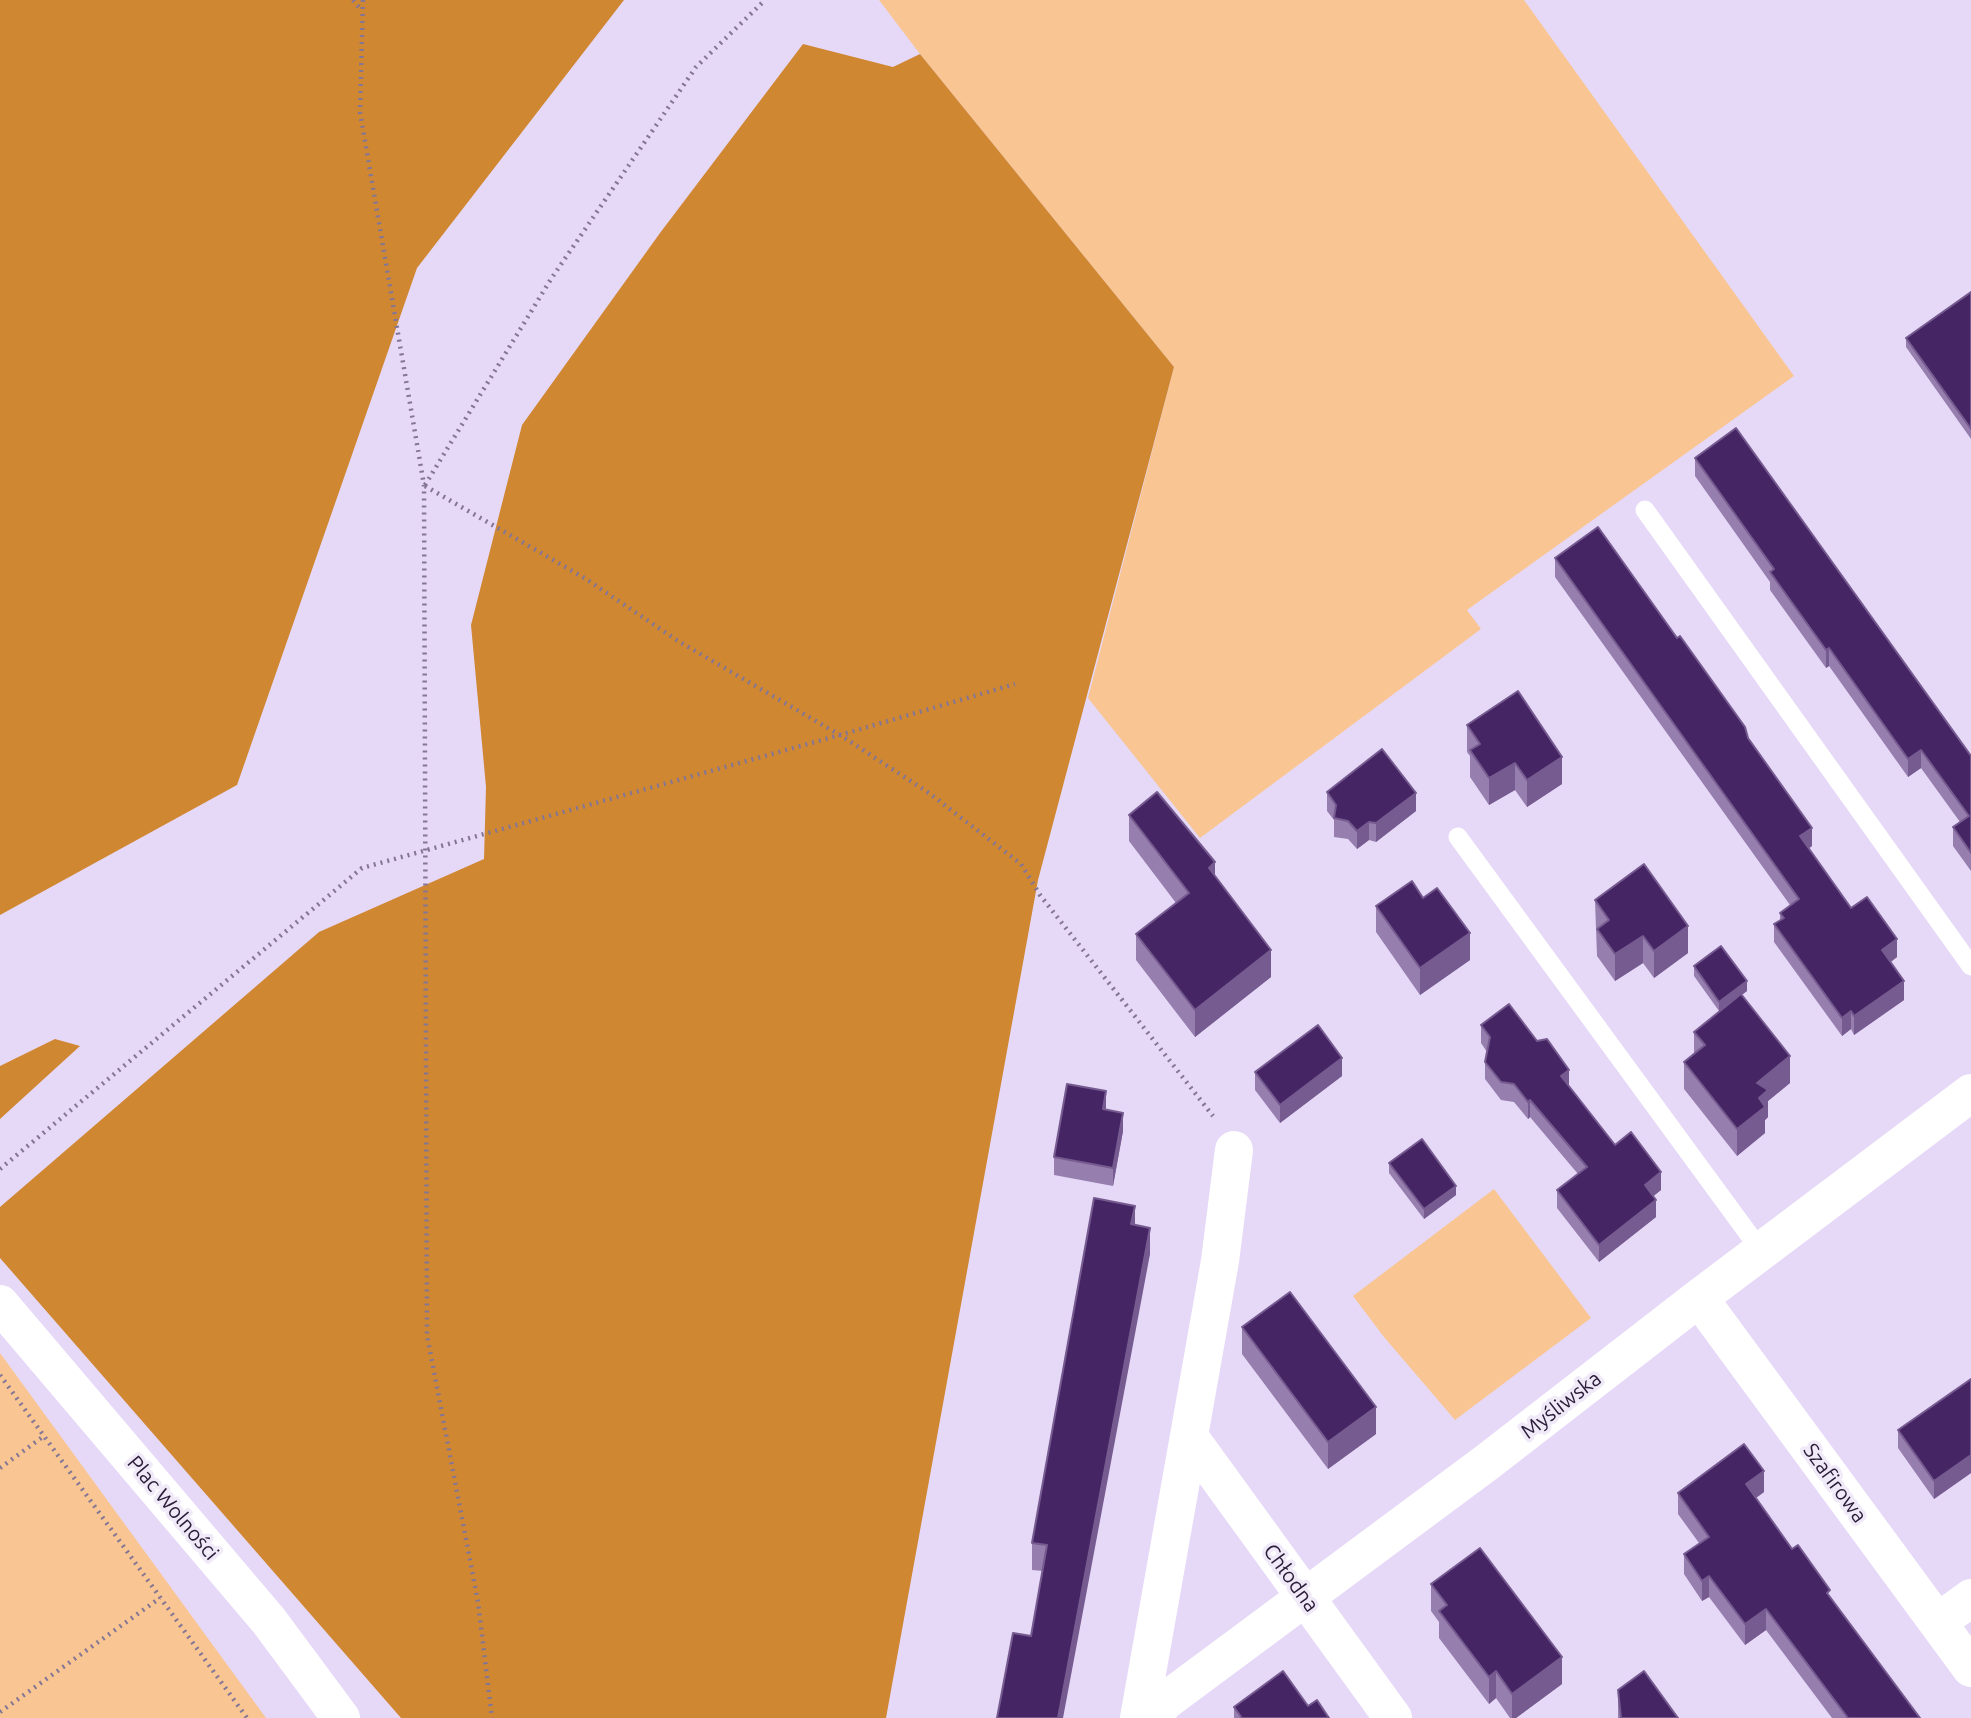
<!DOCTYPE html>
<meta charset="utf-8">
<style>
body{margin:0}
canvas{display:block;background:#e6d8f7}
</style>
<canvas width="1971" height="1718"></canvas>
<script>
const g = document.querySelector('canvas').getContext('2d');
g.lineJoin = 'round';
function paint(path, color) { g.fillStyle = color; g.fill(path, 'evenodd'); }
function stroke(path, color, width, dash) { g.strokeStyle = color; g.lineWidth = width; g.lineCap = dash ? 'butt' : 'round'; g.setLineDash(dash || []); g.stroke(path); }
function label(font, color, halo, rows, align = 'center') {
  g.font = font + ' Ubuntu,sans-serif'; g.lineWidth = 7; g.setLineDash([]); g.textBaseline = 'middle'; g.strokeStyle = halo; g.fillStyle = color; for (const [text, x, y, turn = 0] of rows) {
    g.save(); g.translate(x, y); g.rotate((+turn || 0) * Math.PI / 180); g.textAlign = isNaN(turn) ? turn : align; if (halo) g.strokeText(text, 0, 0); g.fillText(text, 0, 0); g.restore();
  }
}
paint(new Path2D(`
 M 879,0 L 1524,0 L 1794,376 L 1467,610 L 1481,629 L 1200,838 L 1088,698 L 1174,367 L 920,54 Z
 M 1494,1189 L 1591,1318 L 1455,1420 L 1384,1337 L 1353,1296 Z
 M 0,1353 L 266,1718 L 0,1718 Z`), '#f9c693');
paint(new Path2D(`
 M 0,0 L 624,0 L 417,268 L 237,785 L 0,915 Z
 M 803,44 L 893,67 L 920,54 L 1174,367 L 1038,880 L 886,1718 L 401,1718 L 0,1258 L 0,1207 L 319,932 L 484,859 L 486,787 L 471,625 L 522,425 L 660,233 Z
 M 55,1039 L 80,1046 L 0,1119 L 0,1066 Z`), '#d08732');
stroke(new Path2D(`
 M 353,0 L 361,10
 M 363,0 L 360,112 L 424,485 L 427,1335 L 478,1602 L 492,1718
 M 425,485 L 551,279 L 696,67 L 765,0
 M 425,486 L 586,579 L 678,641 L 840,735 L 929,793 L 1021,864 L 1040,895 L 1213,1116
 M 0,1169 L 362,868 L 840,735 L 1015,684
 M 0,1375 L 247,1718
 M 0,1468 L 44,1436
 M 0,1712 L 160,1598`), '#847694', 4.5, [2, 5]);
stroke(new Path2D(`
 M 1645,510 L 1971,966
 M 1458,837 L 1761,1251`), '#fff', 19);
stroke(new Path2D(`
 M 1699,1298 L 1971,1668
 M 0,1304 L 269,1621 L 341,1718
 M 1190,1438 L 1393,1718
 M 1938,1622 L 1971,1598
 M 1139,1718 L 1220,1261 L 1234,1150
 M 1152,1718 L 1164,1702 L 1486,1463 L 1699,1298 L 1971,1093`), '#fff', 38);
paint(new Path2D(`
 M 1971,292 L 1971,439 L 1906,347 L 1906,338 Z
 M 1695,458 L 1971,756 L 1971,871 L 1953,846 L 1953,827 L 1960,822 L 1921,768 L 1908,777 L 1829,666 L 1826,668 L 1770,590 L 1770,582 L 1695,476 Z
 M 1555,558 L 1748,738 L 1812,846 L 1809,848 L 1851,908 L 1897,957 L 1890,962 L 1904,1000 L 1854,1035 L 1851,1029 L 1842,1036 L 1774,942 L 1774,924 L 1780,920 L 1780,913 L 1790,905 L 1555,577 Z
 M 1467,725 L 1562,784 L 1527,807 L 1515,790 L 1489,805 L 1470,777 L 1470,756 L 1467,752 Z
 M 1327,792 L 1416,811 L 1376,842 L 1369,840 L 1357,849 L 1348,839 L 1334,837 L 1334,820 L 1327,811 Z
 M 1129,815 L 1215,875 L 1271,977 L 1195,1037 L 1136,960 L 1136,934 L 1176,903 L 1129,841 Z
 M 1423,898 L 1470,960 L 1420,995 L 1376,932 L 1376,906 Z
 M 1595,900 L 1688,953 L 1654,978 L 1643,963 L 1615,981 L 1597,956 Z
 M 1694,966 L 1747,991 L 1742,995 L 1790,1083 L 1768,1101 L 1768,1117 L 1765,1120 L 1765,1133 L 1737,1156 L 1684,1089 L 1684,1062 L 1694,1054 L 1694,1032 L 1726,1006 L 1719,1011 L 1694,976 Z
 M 1481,1025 L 1569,1087 L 1615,1145 L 1661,1190 L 1653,1196 L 1656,1217 L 1599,1262 L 1557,1208 L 1557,1190 L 1578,1174 L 1530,1117 L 1528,1119 L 1514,1102 L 1501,1100 L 1485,1079 L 1485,1062 L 1487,1052 L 1481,1043 Z
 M 1255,1072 L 1342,1076 L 1280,1123 L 1255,1090 Z
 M 1106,1110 L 1123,1131 L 1113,1186 L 1054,1175 L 1054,1157 Z
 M 1389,1163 L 1456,1195 L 1424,1219 L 1389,1173 Z
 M 1135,1225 L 1150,1254 L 1031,1636 L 1043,1571 L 1032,1570 L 1032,1543 Z
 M 1242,1327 L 1376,1434 L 1328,1469 L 1242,1354 Z
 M 1971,1379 L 1971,1473 L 1934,1499 L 1898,1448 L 1898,1430 Z
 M 1764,1492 L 1756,1498 L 1792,1549 L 1830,1597 L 1920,1718 L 1832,1718 L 1766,1630 L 1745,1645 L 1709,1597 L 1702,1601 L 1684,1574 L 1684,1554 L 1699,1543 L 1678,1514 L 1678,1493 Z
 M 1431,1584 L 1562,1684 L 1516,1718 L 1510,1718 L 1496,1698 L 1489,1704 L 1439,1638 L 1439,1622 L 1431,1611 Z
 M 1618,1690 L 1678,1718 L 1618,1718 Z
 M 1308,1706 L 1329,1718 L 1234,1718 L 1234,1707 Z`), '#967eae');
paint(new Path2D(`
 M 1829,648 L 1829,666 L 1826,668 L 1826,650 Z
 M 1921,750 L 1921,768 L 1908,777 L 1908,759 Z
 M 1562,757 L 1562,784 L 1527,807 L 1527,780 Z
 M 1515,763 L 1515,790 L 1489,805 L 1489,778 Z
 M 1416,793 L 1416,811 L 1376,842 L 1376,823 Z
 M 1369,822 L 1369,840 L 1357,849 L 1357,831 Z
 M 1812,828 L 1812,846 L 1800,855 L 1800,836 Z
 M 1215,862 L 1215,889 L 1209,868 Z
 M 1688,926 L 1688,953 L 1654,978 L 1654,951 Z
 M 1470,933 L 1470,960 L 1420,995 L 1420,968 Z
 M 1643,936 L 1643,963 L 1615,981 L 1615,954 Z
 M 1897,939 L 1897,957 L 1882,969 L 1882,950 Z
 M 1271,950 L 1271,977 L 1195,1037 L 1195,1010 Z
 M 1747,981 L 1747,991 L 1719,1011 L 1719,1002 Z
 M 1904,981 L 1904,1000 L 1854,1035 L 1854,1016 Z
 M 1851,1011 L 1851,1029 L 1842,1036 L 1842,1018 Z
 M 1790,1056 L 1790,1083 L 1768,1101 L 1768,1117 L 1765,1120 L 1765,1133 L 1737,1156 L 1737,1129 L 1757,1083 Z
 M 1342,1058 L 1342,1076 L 1280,1123 L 1280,1105 Z
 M 1569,1070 L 1569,1088 L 1561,1076 Z
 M 1106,1091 L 1106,1109 L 1103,1128 L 1103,1109 Z
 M 1530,1100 L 1530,1117 L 1528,1119 L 1528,1102 Z
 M 1123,1113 L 1123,1131 L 1113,1186 L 1113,1168 Z
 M 1661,1172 L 1661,1190 L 1645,1203 L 1645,1185 Z
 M 1456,1186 L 1456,1195 L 1424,1219 L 1424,1209 Z
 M 1656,1200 L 1656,1217 L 1599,1262 L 1599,1245 Z
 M 1135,1206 L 1135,1232 L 1131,1224 Z
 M 1150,1228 L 1150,1254 L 1063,1718 L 1058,1718 Z
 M 1376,1407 L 1376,1434 L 1328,1469 L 1328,1442 Z
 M 1971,1455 L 1971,1473 L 1934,1499 L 1934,1481 Z
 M 1764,1471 L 1764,1492 L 1746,1505 L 1746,1484 Z
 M 1709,1576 L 1709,1597 L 1702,1601 L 1702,1581 Z
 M 1766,1609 L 1766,1630 L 1745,1645 L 1745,1624 Z
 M 1562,1657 L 1562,1684 L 1516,1718 L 1512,1718 L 1512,1694 Z
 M 1496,1671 L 1496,1698 L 1489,1704 L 1489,1677 Z`), '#765b90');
const building = new Path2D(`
 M 1971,292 L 1971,429 L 1906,338 Z
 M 1736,428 L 1971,756 L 1971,853 L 1953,827 L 1969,816 L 1921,750 L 1908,759 L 1829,648 L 1826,650 L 1770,572 L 1774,569 L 1695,458 Z
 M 1598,527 L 1677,638 L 1680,636 L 1745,727 L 1748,738 L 1812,828 L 1800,836 L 1851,908 L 1867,897 L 1897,939 L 1882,950 L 1904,981 L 1854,1016 L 1851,1011 L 1842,1018 L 1774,924 L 1784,918 L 1780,913 L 1799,899 L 1555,558 Z
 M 1518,691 L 1562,757 L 1527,780 L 1515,763 L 1489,778 L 1470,750 L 1480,744 L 1467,725 Z
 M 1382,749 L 1416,793 L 1376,823 L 1369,822 L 1357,831 L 1348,821 L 1334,818 L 1336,805 L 1327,792 Z
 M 1157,792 L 1215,862 L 1209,868 L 1271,950 L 1195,1010 L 1136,934 L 1189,893 L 1129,815 Z
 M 1644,864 L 1688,926 L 1654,951 L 1643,936 L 1615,954 L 1597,929 L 1609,920 L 1595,900 Z
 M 1412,881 L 1423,898 L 1437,888 L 1470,933 L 1420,968 L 1376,906 Z
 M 1721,946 L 1747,981 L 1719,1002 L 1694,966 Z
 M 1741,994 L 1790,1056 L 1757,1083 L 1768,1090 L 1759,1098 L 1765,1107 L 1737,1129 L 1684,1062 L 1705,1045 L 1694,1032 Z
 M 1509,1004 L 1537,1041 L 1547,1039 L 1569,1070 L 1561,1076 L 1615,1145 L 1631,1132 L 1661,1172 L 1645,1185 L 1656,1200 L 1599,1245 L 1557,1190 L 1587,1167 L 1530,1100 L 1528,1102 L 1514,1084 L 1501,1082 L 1485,1062 L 1490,1037 L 1481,1025 Z
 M 1318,1025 L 1342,1058 L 1280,1105 L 1255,1072 Z
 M 1067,1084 L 1106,1091 L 1103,1109 L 1123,1113 L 1113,1168 L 1054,1157 Z
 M 1422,1139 L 1456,1186 L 1424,1209 L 1389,1163 Z
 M 1094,1198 L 1135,1206 L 1131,1224 L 1150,1228 L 1058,1718 L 997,1718 L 1013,1633 L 1031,1636 L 1047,1545 L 1032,1543 Z
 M 1290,1292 L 1376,1407 L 1328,1442 L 1242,1327 Z
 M 1971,1379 L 1971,1455 L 1934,1481 L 1898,1430 Z
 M 1744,1444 L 1764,1471 L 1746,1484 L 1792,1549 L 1798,1545 L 1830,1590 L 1827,1593 L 1920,1718 L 1848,1718 L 1766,1609 L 1745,1624 L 1709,1576 L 1702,1581 L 1684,1554 L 1709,1537 L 1678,1493 Z
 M 1480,1548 L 1562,1657 L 1512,1694 L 1496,1671 L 1489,1677 L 1439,1611 L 1447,1605 L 1431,1584 Z
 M 1283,1671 L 1308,1706 L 1317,1700 L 1329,1718 L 1242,1718 L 1234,1707 Z
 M 1644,1671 L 1678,1718 L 1621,1718 L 1618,1690 Z`);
paint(building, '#462564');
stroke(building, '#765b90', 2);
label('21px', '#2a1c38', '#f0e9f8', [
 ["Myśliwska",1561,1405,-38],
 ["Szafirowa",1835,1483,54],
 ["Plac Wolności",173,1508,50],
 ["Chłodna",1291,1578,54]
]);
</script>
